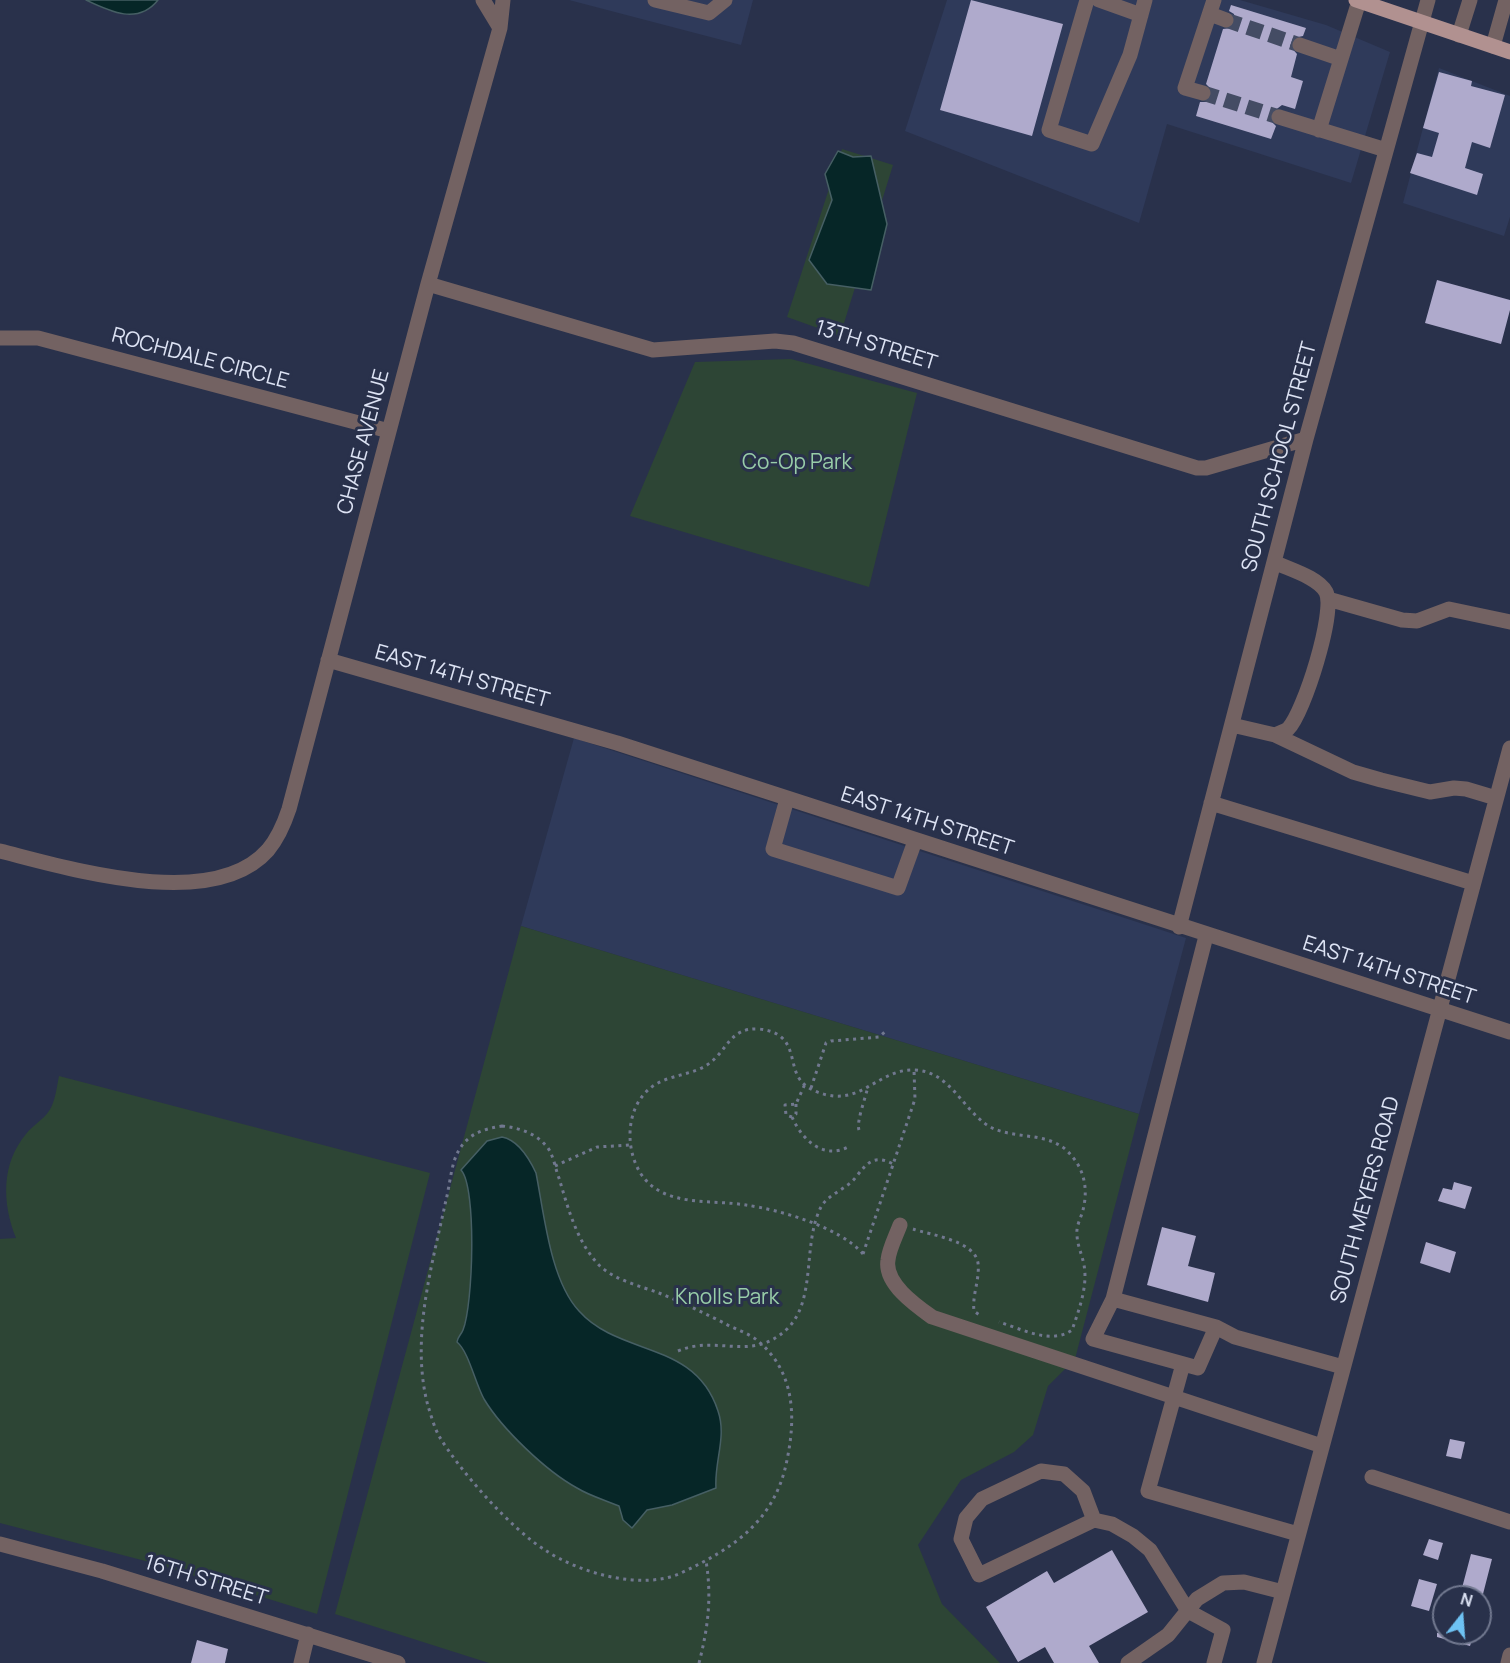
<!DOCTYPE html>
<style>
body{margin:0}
#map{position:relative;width:1510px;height:1663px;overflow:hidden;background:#29314b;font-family:Manrope,sans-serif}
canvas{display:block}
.north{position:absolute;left:1432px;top:1585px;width:60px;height:60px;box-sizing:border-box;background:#29314b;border:2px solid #71788f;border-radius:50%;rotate:17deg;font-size:16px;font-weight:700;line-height:24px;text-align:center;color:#dde3f4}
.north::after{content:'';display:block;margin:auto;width:21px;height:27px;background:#6ec2f3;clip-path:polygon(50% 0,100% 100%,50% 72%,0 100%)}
</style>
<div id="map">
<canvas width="1510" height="1663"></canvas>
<div class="north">N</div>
</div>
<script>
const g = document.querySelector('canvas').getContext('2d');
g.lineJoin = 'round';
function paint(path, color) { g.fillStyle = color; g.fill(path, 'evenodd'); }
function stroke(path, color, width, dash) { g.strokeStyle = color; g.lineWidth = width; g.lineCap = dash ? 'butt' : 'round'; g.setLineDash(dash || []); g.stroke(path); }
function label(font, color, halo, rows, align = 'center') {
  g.font = font + ' Manrope,sans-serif'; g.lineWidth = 6; g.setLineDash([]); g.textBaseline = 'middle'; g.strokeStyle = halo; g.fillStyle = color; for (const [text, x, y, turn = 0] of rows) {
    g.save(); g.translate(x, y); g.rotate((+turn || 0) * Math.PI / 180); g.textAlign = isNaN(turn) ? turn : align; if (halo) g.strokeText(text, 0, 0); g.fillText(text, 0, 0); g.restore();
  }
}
paint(new Path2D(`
 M 569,0 L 753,0 L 741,45 Z
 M 947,0 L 1240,0 L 1326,25 L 1390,52 L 1351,183 L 1167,124 L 1139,223 L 905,131 Z
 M 1439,68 L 1510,96 L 1510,217 L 1504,236 L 1403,203 Z
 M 574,738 L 1186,938 L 1139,1114 L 521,926 Z`), '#2f3a5a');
paint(new Path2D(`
 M 842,149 L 893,165 L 840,336 L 787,317 Z
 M 791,359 L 917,393 L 869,587 L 630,516 L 695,362 Z
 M 521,926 L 1139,1114 L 1075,1359 L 1048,1386 L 1033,1435 L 1014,1452 L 961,1480 L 918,1545 L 942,1604 L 1000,1663 L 489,1663 L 335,1614 Z
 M 59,1076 L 430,1173 L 317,1614 L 153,1563 L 0,1523 L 0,1239 L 16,1238 C 2,1203 1,1164 26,1134 C 33,1125 43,1120 49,1111 C 55,1103 57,1086 59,1076 Z`), '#2d4535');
const water = new Path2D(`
 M 86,0 L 158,0 C 138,25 111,12 86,0 Z
 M 838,151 L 853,157 L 871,156 L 887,224 L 871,290 L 827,284 L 809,260 L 832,200 L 825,174 Z
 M 502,1137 C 518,1140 529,1158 536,1173 C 544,1213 550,1280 579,1311 C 620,1357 695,1340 718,1411 C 727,1437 714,1462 716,1488 L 672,1505 L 647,1510 L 632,1528 L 623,1520 L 619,1506 C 605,1500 590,1496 577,1488 C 546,1471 502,1429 484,1399 C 475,1383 469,1352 457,1342 C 458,1336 461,1335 463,1330 C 473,1306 477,1187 461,1170 L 487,1141 Z`);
paint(water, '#062627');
stroke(water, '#465f64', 1.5);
paint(new Path2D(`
 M 971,0 L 1063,24 L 1032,136 L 940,110 Z
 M 1231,5 L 1306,28 L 1303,36 L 1293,38 L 1290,46 L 1297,54 L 1291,77 L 1303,81 L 1295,109 L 1282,105 L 1270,114 L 1270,120 L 1276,126 L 1271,139 L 1196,116 L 1200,102 L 1206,102 L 1212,96 L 1212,90 L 1206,84 L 1223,29 L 1232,28 L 1235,23 L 1234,14 L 1229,11 Z
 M 1439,72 L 1472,81 L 1471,86 L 1505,95 L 1490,148 L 1472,142 L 1465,168 L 1483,174 L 1477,195 L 1410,173 L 1417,153 L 1432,157 L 1439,133 L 1423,128 Z
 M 1437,280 L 1510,300 L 1510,310 L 1501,344 L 1425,323 Z
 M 1454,1182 L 1472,1187 L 1465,1209 L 1438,1201 L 1443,1188 L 1452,1190 Z
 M 1162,1227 L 1196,1236 L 1188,1266 L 1215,1273 L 1208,1302 L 1147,1285 Z
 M 1426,1242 L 1456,1252 L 1450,1273 L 1420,1263 Z
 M 1450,1439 L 1465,1442 L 1461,1459 L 1446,1456 Z
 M 1429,1539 L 1443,1543 L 1438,1560 L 1423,1555 Z
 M 1112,1550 L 1148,1612 L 1089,1646 L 1099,1663 L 1054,1663 L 1045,1647 L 1018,1662 L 986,1607 L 1047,1571 L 1054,1583 Z
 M 1471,1554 L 1492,1559 L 1483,1594 L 1462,1588 Z
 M 1419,1579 L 1437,1584 L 1429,1611 L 1411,1606 Z
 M 1437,1633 L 1474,1633 L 1470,1646 L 1437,1637 Z
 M 197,1640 L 228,1649 L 225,1663 L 191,1663 Z`), '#afaacc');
stroke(new Path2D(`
 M 1226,20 L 1300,45
 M 1203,93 L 1279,117`), '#444c64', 15, [15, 8]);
stroke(new Path2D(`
 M 811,1088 L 826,1043 L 831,1041 L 879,1037 L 886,1031
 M 796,1104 L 796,1114 L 792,1117 L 786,1115 L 785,1105 L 796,1104 L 805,1084
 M 792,1117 C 802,1140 824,1161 850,1146
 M 502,1126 C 520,1128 536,1133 548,1148 C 554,1157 555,1168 559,1178 C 568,1208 577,1243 600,1266 C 615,1280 640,1286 659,1293 C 681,1302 702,1312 724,1323 C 734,1329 749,1333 758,1341 C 795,1372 796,1417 787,1460 C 775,1521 734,1548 681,1573 C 642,1591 579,1573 545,1550 C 511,1529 460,1471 439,1436 C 434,1427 431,1415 428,1406 C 410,1339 432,1266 446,1200 C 450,1185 451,1163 459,1150 C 469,1133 484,1129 502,1126 Z
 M 859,1130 C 856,1122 866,1097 868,1086
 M 555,1166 L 597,1147 L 630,1145
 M 913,1229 C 931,1235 975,1241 978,1263 C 980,1279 972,1295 974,1311 L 981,1316
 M 863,1254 C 840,1227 780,1210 746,1205 C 710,1199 664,1208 641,1174 C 623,1146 626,1100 658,1083 C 673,1075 693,1074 707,1065 C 728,1051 729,1027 759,1029 C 799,1033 787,1064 801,1081 C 808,1090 823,1095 834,1096 C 864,1099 884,1068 915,1070 C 950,1072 961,1107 987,1125 C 1010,1140 1043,1131 1065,1149 C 1083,1165 1089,1186 1083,1210 C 1081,1218 1076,1226 1077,1234 C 1077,1245 1082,1254 1084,1265 C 1088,1286 1079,1310 1072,1330 C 1051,1345 1022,1329 999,1322
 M 863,1254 L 915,1099 L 914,1070
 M 678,1351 C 718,1334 751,1363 787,1329 C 817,1300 802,1244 821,1207 C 828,1194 847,1189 856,1177 C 867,1163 874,1154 893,1164
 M 699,1663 C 708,1628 712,1597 706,1561`), '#71788f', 3, [3, 4.5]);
stroke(new Path2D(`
 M 483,0 L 500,28
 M 655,0 L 709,13 L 725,0
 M 1087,0 L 1049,130 L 1092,144 L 1130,55 L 1145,0
 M 1099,0 L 1141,15
 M 1210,14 L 1226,20
 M 1459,35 L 1470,0
 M 1300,45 L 1341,59
 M 1493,46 L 1506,0
 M 1203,93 L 1185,88 L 1214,0
 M 1279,117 L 1386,150
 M 1319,130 L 1359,1
 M 428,284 L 653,350 L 775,341 L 793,343 L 1197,468 L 1206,468 L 1306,439
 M 0,338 L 38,338 L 389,431
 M 1328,599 L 1402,620 L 1417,621 L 1449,609 L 1510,622
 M 328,660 L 617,743 L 1510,1032
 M 1232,725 L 1275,735 C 1279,733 1285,731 1288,729 C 1304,713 1336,611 1326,592 C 1318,577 1288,569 1274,562
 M 1275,735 L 1353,772 L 1381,780 L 1430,792 L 1454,788 L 1466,789 L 1496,798
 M 787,799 L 773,849 L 898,888 L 915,841
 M 1211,803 L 1473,883
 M 0,851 C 68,868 213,913 268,850 C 278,838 284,824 289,809 L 428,284 L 500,28 L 503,0
 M 1179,927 L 1306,439 L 1428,0
 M 1206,936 L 1113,1299 L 1093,1339 L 1198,1368 L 1216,1327
 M 900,1225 C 896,1236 889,1249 888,1260 C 884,1283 915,1305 932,1317 L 1322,1446
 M 1113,1299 L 1216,1327 L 1235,1337 L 1343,1367
 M 1183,1364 L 1148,1491 L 1298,1534
 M 1372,1477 L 1510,1522
 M 1094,1520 L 1083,1491 L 1064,1474 L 1041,1471 L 982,1499 L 966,1518 L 961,1539 L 979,1575 L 1094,1520 L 1112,1524 L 1133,1536 L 1150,1550 L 1188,1611 L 1223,1630 L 1214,1663
 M 0,1544 L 102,1571 L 398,1663
 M 301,1663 L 308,1634
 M 1128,1663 L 1168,1635 L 1197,1599 L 1223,1583 L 1244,1582 L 1283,1592
 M 1264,1663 L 1510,748
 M 1508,1663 L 1510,1655`), '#736262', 15);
stroke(new Path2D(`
 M 1356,0 L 1510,52`), '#b19190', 15);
label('21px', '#dde3f4', '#29314b', [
 ["13TH STREET",876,346,17],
 ["ROCHDALE CIRCLE",200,359,15],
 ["CHASE AVENUE",364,442,-75],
 ["SOUTH SCHOOL STREET",1280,457,-75],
 ["EAST 14TH STREET",462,677,16],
 ["EAST 14TH STREET",927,822,18],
 ["EAST 14TH STREET",1389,971,18],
 ["SOUTH MEYERS ROAD",1366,1200,-75],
 ["16TH STREET",206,1581,17]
]);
label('21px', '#98cda8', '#29314b', [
 ["Co-Op Park",797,463],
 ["Knolls Park",727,1298]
]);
</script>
